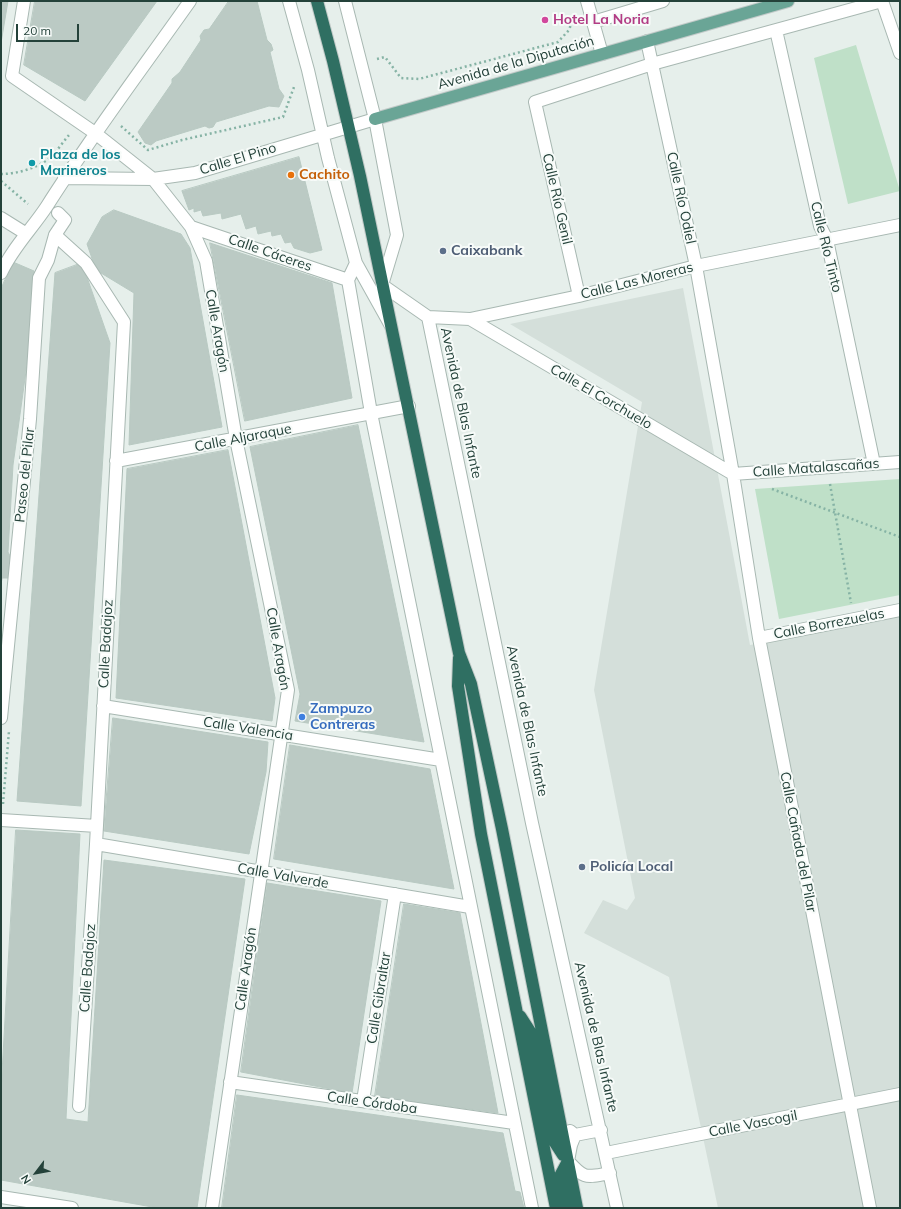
<!DOCTYPE html>
<meta charset="utf-8">
<style>
body{margin:0}
#map{position:relative;width:901px;height:1209px;overflow:hidden;background:#e6efeb;font-family:Mulish,sans-serif}
canvas{display:block}
.frame{position:absolute;inset:0;border:2px solid #24423a;pointer-events:none}
.north{position:absolute;left:16px;top:1153px;width:40px;height:40px;-webkit-text-stroke:3px #f7fbf9;paint-order:stroke;rotate:238deg;font-size:11px;font-weight:700;line-height:16px;text-align:center;color:#24423a}
.north::after{content:'';display:block;margin:auto;width:14px;height:18px;background:#24423a;clip-path:polygon(50% 0,100% 100%,50% 72%,0 100%)}
.scale{position:absolute;left:16px;top:24px;width:63px;height:18px;box-sizing:border-box;border:2px solid #24423a;border-top:0;padding-left:5px;font-size:12px;line-height:14px;white-space:nowrap;color:#24423a;-webkit-text-stroke:3px #f7fbf9;paint-order:stroke}
</style>
<div id="map">
<canvas width="901" height="1209"></canvas>
<div class="frame"></div>
<div class="north">N</div>
<div class="scale">20 m</div>
</div>
<script>
const g = document.querySelector('canvas').getContext('2d');
g.lineJoin = 'round';
function paint(path, color) { g.fillStyle = color; g.fill(path, 'evenodd'); }
function stroke(path, color, width, dash) { g.strokeStyle = color; g.lineWidth = width; g.lineCap = dash ? 'butt' : 'round'; g.setLineDash(dash || []); g.stroke(path); }
function label(font, color, halo, rows, align = 'center') {
  g.font = font + ' Mulish,sans-serif'; g.lineWidth = 4; g.setLineDash([]); g.textBaseline = 'middle'; g.strokeStyle = halo; g.fillStyle = color; for (const [text, x, y, turn = 0] of rows) {
    g.save(); g.translate(x, y); g.rotate((+turn || 0) * Math.PI / 180); g.textAlign = isNaN(turn) ? turn : align; if (halo) g.strokeText(text, 0, 0); g.fillText(text, 0, 0); g.restore();
  }
}
paint(new Path2D(`
 M 683,288 L 750,645 L 900,617 L 900,1208 L 718,1208 L 669,977 L 584,933 L 603,900 L 627,910 L 635,898 L 594,690 L 642,402 L 510,324 Z`), '#d4dfda');
paint(new Path2D(`
 M 856,45 L 900,191 L 848,204 L 814,58 Z
 M 900,479 L 900,595 L 779,619 L 755,489 Z`), '#bfe0c8');
const building = new Path2D(`
 M 1,1 L 8,1 L 1,43 Z
 M 35,1 L 157,1 L 85,101 L 24,65 Z
 M 229,1 L 257,1 L 267,40 L 271,44 L 273,50 L 270,52 L 279,89 L 284,96 L 279,107 L 269,106 L 216,122 L 213,127 L 209,128 L 205,126 L 156,141 L 151,145 L 145,143 L 138,132 L 172,83 L 172,79 L 180,72 L 201,40 L 200,36 L 204,30 L 209,29 Z
 M 299,157 L 322,250 L 310,253 L 294,248 L 291,242 L 285,243 L 281,234 L 272,236 L 271,231 L 258,234 L 256,226 L 246,229 L 241,214 L 222,219 L 221,213 L 203,216 L 201,210 L 194,212 L 194,208 L 189,210 L 182,191 Z
 M 114,210 L 181,234 L 190,248 L 222,427 L 129,445 L 134,293 L 96,270 L 87,244 L 102,217 Z
 M 210,243 L 332,283 L 352,398 L 245,421 Z
 M 13,262 L 34,271 L 30,342 L 13,465 L 8,552 L 12,560 L 9,578 L 2,578 L 1,585 L 1,289 Z
 M 82,263 L 110,343 L 81,806 L 17,801 L 55,273 Z
 M 358,425 L 424,742 L 295,721 L 300,694 L 250,447 Z
 M 228,450 L 275,698 L 272,721 L 116,698 L 127,469 Z
 M 113,718 L 268,742 L 266,772 L 249,854 L 104,831 Z
 M 290,745 L 430,769 L 454,889 L 274,859 Z
 M 16,830 L 80,834 L 66,1119 L 88,1122 L 104,860 L 245,879 L 197,1208 L 158,1208 L 1,1180 L 1,1091 Z
 M 267,883 L 381,901 L 352,1093 L 241,1072 Z
 M 404,904 L 460,913 L 498,1113 L 375,1096 Z
 M 237,1095 L 503,1133 L 515,1191 L 520,1192 L 524,1208 L 222,1208 Z`);
paint(building, '#bbcac4');
stroke(building, '#b8c9c2', 1);
const minor = new Path2D(`
 M 24,1 L 12,76 L 95,133 L 153,179 L 191,227 L 206,261 L 236,439 L 288,690 L 212,1208
 M 289,1 L 308,70 L 328,158 L 356,263 L 390,324
 M 345,1 L 375,119 L 397,235 L 382,285 L 428,317 L 470,319 L 579,296 L 696,266 L 900,225
 M 587,1 L 602,54
 M 882,1 L 900,53
 M 593,22 L 663,1
 M 776,30 L 820,226 L 827,240 L 874,464
 M 647,41 L 696,266 L 733,474 L 759,638 L 870,1208
 M 64,178 L 153,179 L 195,173 L 375,119
 M 58,213 L 65,220 L 55,235 L 86,263 L 124,322 L 96,844 L 79,1106
 M 1,218 L 25,233
 M 191,227 L 348,280
 M 356,263 L 348,280 L 371,413 L 532,1208
 M 1,273 C 13,247 32,229 47,206 C 92,135 142,69 190,1
 M 579,296 L 535,102 L 652,64 L 882,1
 M 428,317 L 532,823 L 617,1208
 M 470,319 L 733,474
 M 116,461 L 409,406
 M 733,474 L 900,462
 M 759,638 L 900,610
 M 103,706 L 441,760
 M 1,718 L 30,419 L 39,278 L 48,260 L 55,235
 M 1,820 L 97,826
 M 96,844 L 470,907
 M 230,1082 L 514,1123
 M 363,1101 L 395,894
 M 570,1131 L 575,1135 L 601,1130
 M 575,1135 L 571,1145 L 568,1161 C 585,1180 586,1177 610,1173
 M 606,1153 L 900,1094
 M 1,1197 L 72,1208`);
const major = new Path2D(`
 M 375,119 L 788,1`);
const highway = new Path2D(`
 M 317,1 L 333,61 L 360,176 L 459,653 L 471,684 L 502,829 L 577,1208
 M 459,658 L 458,686 L 481,834 L 556,1208
 M 520,1016 L 531,1033 L 552,1138 L 563,1155
 M 566,1208 L 560,1176 L 568,1161`);
stroke(minor, '#a8b8b2', 14);
stroke(major, '#c2cac8', 14);
stroke(highway, '#c2cac8', 14);
stroke(new Path2D(`
 M 377,59 L 385,57 L 401,78 L 419,79 L 558,42 L 569,30 L 574,16
 M 121,126 L 148,150 L 182,140 L 283,117 L 294,87
 M 1,174 C 17,174 38,168 51,157 C 57,151 63,142 69,135
 M 1,181 L 28,204
 M 830,484 L 851,603
 M 772,489 L 900,537
 M 3,804 L 9,731`), '#86b3a5', 2.5, [2, 3]);
stroke(minor, '#fff', 12);
stroke(major, '#6aa596', 12);
stroke(highway, '#2f6f62', 12);
for (const [x, y, r, color] of [
 [545,20,4,"#d1479c"],
 [32,163,4,"#0f9aa8"],
 [291,175,4,"#e8710a"],
 [443,251,4,"#5c6f8a"],
 [302,717,4,"#3f7fe0"],
 [582,867,4,"#5c6f8a"]
]) { const dot = new Path2D(); dot.arc(x, y, r, 0, 2 * Math.PI); g.fillStyle = color; g.fill(dot); stroke(dot, '#f7fbf9', 1.5); }
label('bold 14px', '#b23c85', '#f7fbf9', [
 ["Hotel La Noria",553,20]
], 'left');
label('14px', '#24423a', '#f7fbf9', [
 ["Avenida de la Diputación",516,63,-16],
 ["Calle El Pino",238,159,-17],
 ["Calle Río Odiel",681,198,78],
 ["Calle Río Genil",557,199,77],
 ["Calle Río Tinto",826,247,76],
 ["Calle Cáceres",270,253,19],
 ["Calle Las Moreras",637,281,-14],
 ["Calle Aragón",217,331,80],
 ["Calle El Corchuelo",601,397,30],
 ["Avenida de Blas Infante",461,403,78],
 ["Calle Aljaraque",243,438,-11],
 ["Calle Matalascañas",816,468,-4],
 ["Paseo del Pilar",25,475,-84],
 ["Calle Borrezuelas",829,624,-11],
 ["Calle Badajoz",106,644,-87],
 ["Calle Aragón",278,649,80],
 ["Avenida de Blas Infante",527,721,78],
 ["Calle Valencia",248,729,9],
 ["Calle Cañada del Pilar",798,842,79],
 ["Calle Valverde",283,876,10],
 ["Calle Badajoz",88,968,-86],
 ["Calle Aragón",246,969,-82],
 ["Calle Gibraltar",379,998,-81],
 ["Avenida de Blas Infante",596,1037,77],
 ["Calle Córdoba",372,1103,8],
 ["Calle Vascogil",753,1124,-11]
]);
label('bold 14px', '#0d838f', '#f7fbf9', [
 ["Plaza de los",40,155],
 ["Marineros",40,171]
], 'left');
label('bold 14px', '#c56008', '#f7fbf9', [
 ["Cachito",299,175]
], 'left');
label('bold 14px', '#4e5e75', '#f7fbf9', [
 ["Caixabank",451,251],
 ["Policía Local",590,867]
], 'left');
label('bold 14px', '#366cbe', '#f7fbf9', [
 ["Zampuzo",310,709],
 ["Contreras",310,725]
], 'left');
</script>
